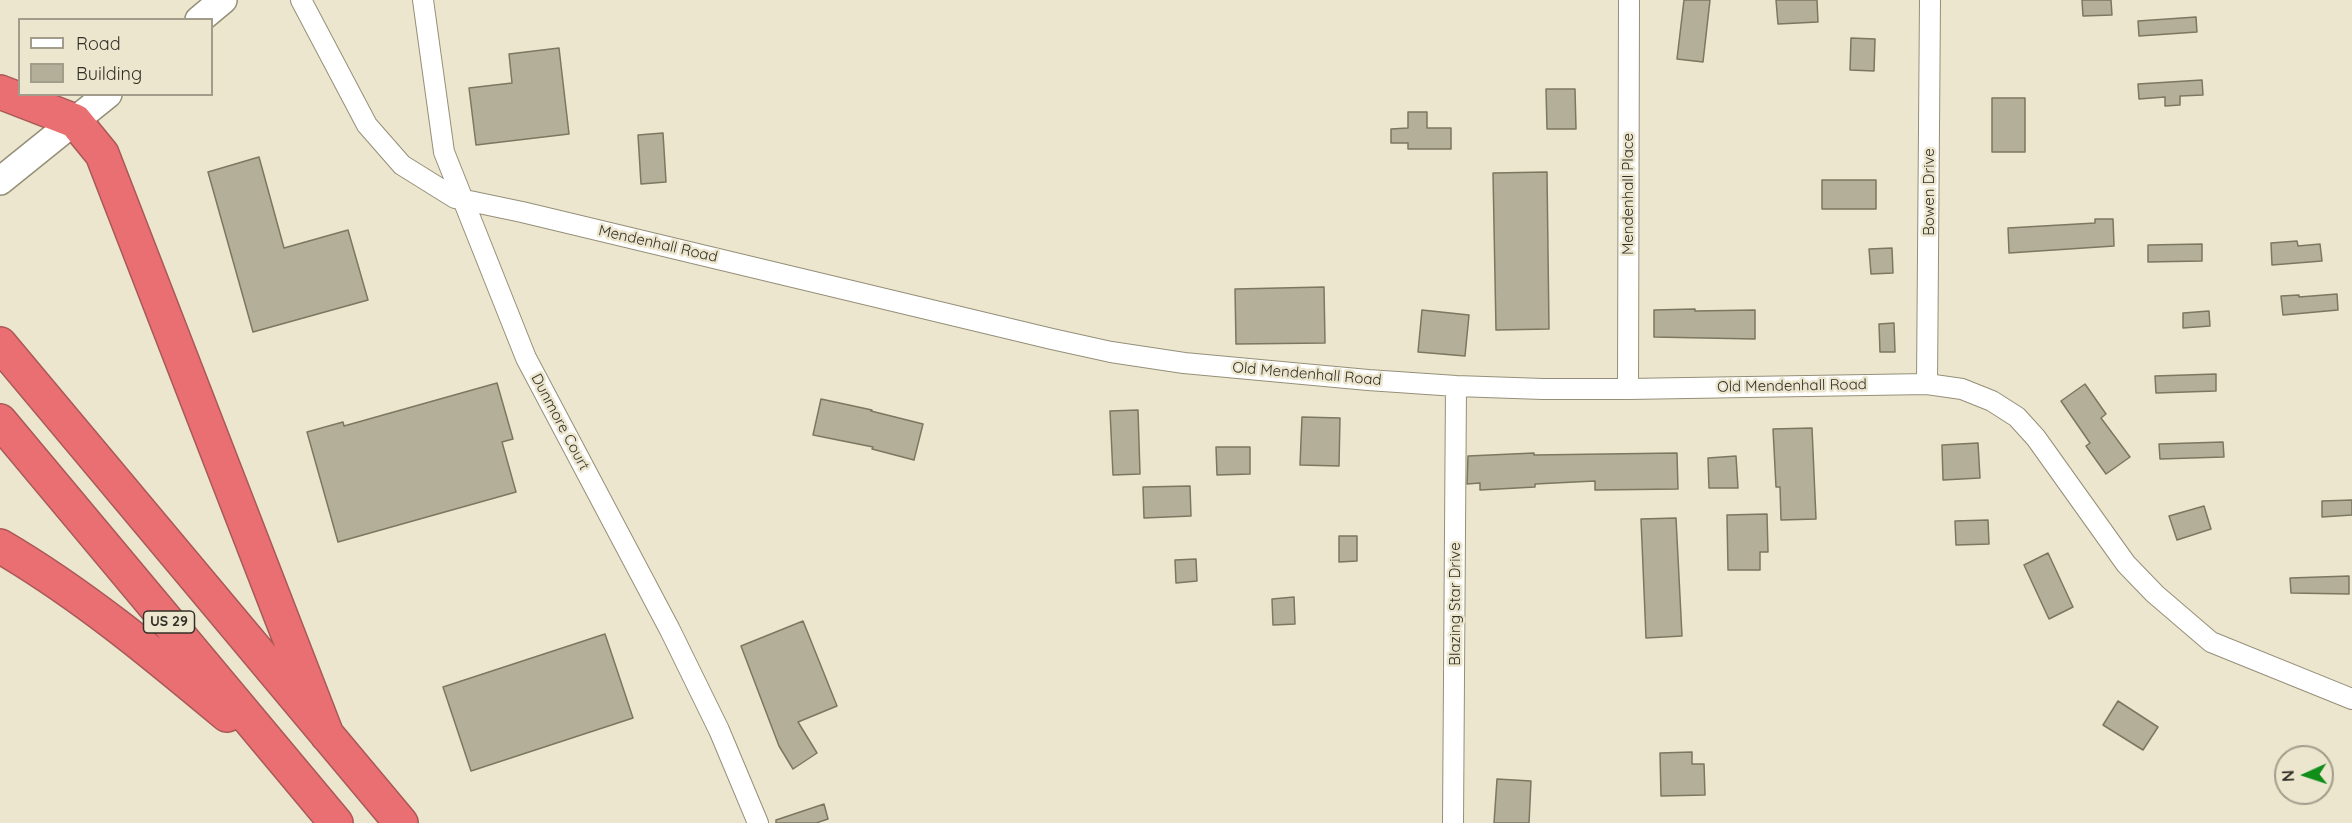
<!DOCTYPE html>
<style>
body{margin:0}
#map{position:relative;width:2352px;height:823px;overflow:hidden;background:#ece6ce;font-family:Quicksand,sans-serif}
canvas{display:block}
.legend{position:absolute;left:18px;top:18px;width:195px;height:78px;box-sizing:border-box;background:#ece6ce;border:2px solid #a29d8b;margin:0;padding:8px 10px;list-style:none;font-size:18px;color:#323026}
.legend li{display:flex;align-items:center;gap:12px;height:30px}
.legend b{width:30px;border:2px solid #a29d8b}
.north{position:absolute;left:2274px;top:745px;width:60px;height:60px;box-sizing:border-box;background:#ece6ce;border:2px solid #a29d8b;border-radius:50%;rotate:267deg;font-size:16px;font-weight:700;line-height:24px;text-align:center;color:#323026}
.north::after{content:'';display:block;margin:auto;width:21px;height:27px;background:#118d19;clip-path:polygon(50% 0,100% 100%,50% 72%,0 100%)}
</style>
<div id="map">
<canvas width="2352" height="823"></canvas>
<ul class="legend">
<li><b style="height:8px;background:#fff"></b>Road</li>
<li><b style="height:16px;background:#b4af98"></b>Building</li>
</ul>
<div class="north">N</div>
</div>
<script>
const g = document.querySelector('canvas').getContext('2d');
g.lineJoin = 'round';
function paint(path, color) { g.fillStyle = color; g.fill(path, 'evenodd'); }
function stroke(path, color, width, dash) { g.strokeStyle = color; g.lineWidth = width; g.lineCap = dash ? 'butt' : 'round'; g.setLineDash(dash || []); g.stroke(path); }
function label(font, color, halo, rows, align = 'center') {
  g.font = font + ' Quicksand,sans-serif'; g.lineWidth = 5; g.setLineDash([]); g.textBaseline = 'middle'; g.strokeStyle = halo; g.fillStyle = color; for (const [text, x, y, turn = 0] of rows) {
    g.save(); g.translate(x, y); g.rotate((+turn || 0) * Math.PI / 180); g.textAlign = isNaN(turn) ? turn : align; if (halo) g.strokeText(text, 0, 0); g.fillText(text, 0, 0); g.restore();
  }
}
const building = new Path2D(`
 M 1684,0 L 1710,0 L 1703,62 L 1677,59 Z
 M 1776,0 L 1817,0 L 1818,22 L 1778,24 Z
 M 2082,0 L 2111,0 L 2112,15 L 2083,16 Z
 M 2196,17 L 2197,32 L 2139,36 L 2138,21 Z
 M 1851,38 L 1875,39 L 1874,71 L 1850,70 Z
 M 559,48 L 569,134 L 476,145 L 469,88 L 512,83 L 509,54 Z
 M 2202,80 L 2203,95 L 2180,96 L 2180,105 L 2165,106 L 2165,97 L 2139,99 L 2138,84 Z
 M 1546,89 L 1575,89 L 1576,129 L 1547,129 Z
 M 1992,98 L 2025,98 L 2025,152 L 1992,152 Z
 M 1408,112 L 1427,112 L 1427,128 L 1451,128 L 1451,149 L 1408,149 L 1408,143 L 1391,143 L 1391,129 L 1408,128 Z
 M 663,133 L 666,182 L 641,184 L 638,135 Z
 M 259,157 L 284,248 L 348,230 L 368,300 L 253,332 L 208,172 Z
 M 1547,172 L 1549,329 L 1496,330 L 1493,173 Z
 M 1822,180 L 1876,180 L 1876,209 L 1822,209 Z
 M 2095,219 L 2113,219 L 2114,246 L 2009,253 L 2008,228 L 2095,223 Z
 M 2297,241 L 2298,246 L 2320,244 L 2322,261 L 2272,265 L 2271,243 Z
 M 2202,244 L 2202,261 L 2148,262 L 2148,245 Z
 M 1892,248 L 1893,273 L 1871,274 L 1869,249 Z
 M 1324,287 L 1325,343 L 1236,344 L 1235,289 Z
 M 2337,294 L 2338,310 L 2283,315 L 2281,296 L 2299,295 L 2299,297 Z
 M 1695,309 L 1695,311 L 1755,310 L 1755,339 L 1654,337 L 1654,310 Z
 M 1422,310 L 1469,315 L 1465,356 L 1418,352 Z
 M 2209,311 L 2210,326 L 2183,328 L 2183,313 Z
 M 1894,323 L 1895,352 L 1880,352 L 1879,324 Z
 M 2216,374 L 2216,391 L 2156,393 L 2155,376 Z
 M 497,383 L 513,439 L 502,442 L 516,492 L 338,542 L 307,432 L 343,422 L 344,426 Z
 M 2085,384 L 2106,414 L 2101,418 L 2130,457 L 2106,474 L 2086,446 L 2090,443 L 2061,401 Z
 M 821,399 L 872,410 L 871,411 L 923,424 L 914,460 L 872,449 L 873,447 L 813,435 Z
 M 1138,410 L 1140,474 L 1113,475 L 1110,411 Z
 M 1302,417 L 1340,418 L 1339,466 L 1300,465 Z
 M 1812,428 L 1816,519 L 1781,520 L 1780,487 L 1776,487 L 1773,429 Z
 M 2223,442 L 2224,457 L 2160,459 L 2159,444 Z
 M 1978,443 L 1980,478 L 1943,480 L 1942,445 Z
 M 1216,447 L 1250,447 L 1250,474 L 1217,475 Z
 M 1534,453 L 1534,455 L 1677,453 L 1678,489 L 1595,490 L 1595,481 L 1535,484 L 1535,487 L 1480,490 L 1480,483 L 1467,484 L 1468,456 Z
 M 1736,456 L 1738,488 L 1709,488 L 1708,458 Z
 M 1190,486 L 1191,516 L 1144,518 L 1143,487 Z
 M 2352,500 L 2352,515 L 2322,517 L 2322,501 Z
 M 2204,506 L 2211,529 L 2177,540 L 2169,516 Z
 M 1767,514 L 1768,552 L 1760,552 L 1760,570 L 1728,570 L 1727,515 Z
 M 1676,518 L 1682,636 L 1646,638 L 1641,519 Z
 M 1988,520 L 1989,544 L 1956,545 L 1955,521 Z
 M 1339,536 L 1357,536 L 1357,561 L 1339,562 Z
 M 2048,553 L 2073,607 L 2049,619 L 2024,565 Z
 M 1196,559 L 1197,581 L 1176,583 L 1175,560 Z
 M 2349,576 L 2349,594 L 2291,593 L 2290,578 Z
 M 1294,597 L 1295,624 L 1273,625 L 1272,599 Z
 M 803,621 L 837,706 L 798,722 L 817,753 L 793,769 L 779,746 L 741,646 Z
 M 605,634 L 633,718 L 471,771 L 443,687 Z
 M 2118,701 L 2158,727 L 2143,750 L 2103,725 Z
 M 1692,752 L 1692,764 L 1704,764 L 1705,795 L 1661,796 L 1660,753 Z
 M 1497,779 L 1531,781 L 1529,823 L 1494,823 Z
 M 824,804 L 828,819 L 816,823 L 776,823 L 776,820 Z`);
paint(building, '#b4af98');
stroke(building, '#7c7761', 1.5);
const street = new Path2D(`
 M 301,0 L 367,125 L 402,165 L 455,198 L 522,212 L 1052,339 L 1111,352 L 1184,363 L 1368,380 L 1456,386 L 1543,389 L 1628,389 L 1927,384 L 1962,389 L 1992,401 L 2017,417 L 2036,438 L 2126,564 L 2155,594 L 2211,642 L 2352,699
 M 423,0 L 444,152 L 526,358 L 670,630 L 719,730 L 758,823
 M 1927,384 L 1930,0
 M 1628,389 L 1629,0
 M 1453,823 L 1456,386`);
const secondary = new Path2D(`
 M 199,20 L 223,0
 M 0,181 L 108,94`);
const highway = new Path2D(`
 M 0,92 L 75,121 L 102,154 L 327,735
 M 0,344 L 401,823
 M 0,421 L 336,823
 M 0,546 C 82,594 154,654 227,715`);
stroke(street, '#958f79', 22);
stroke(secondary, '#958f79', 30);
stroke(highway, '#a95957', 36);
stroke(street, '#fff', 20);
stroke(secondary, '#fff', 27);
stroke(highway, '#e96f72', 33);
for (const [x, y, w] of [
 [169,622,51]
]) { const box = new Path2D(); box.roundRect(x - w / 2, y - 11, w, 22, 4.5); g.fillStyle = '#ece6ce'; g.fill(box); stroke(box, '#323026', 1.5); }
label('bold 14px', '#323026', null, [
 ["US 29",169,622]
]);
label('15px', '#323026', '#ece6ce', [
 ["Bowen Drive",1929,192,-90],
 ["Mendenhall Place",1628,194,-90],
 ["Mendenhall Road",658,244,13],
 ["Old Mendenhall Road",1307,374,5],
 ["Old Mendenhall Road",1792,386,-1],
 ["Dunmore Court",560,422,62],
 ["Blazing Star Drive",1455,604,-90]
]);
</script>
